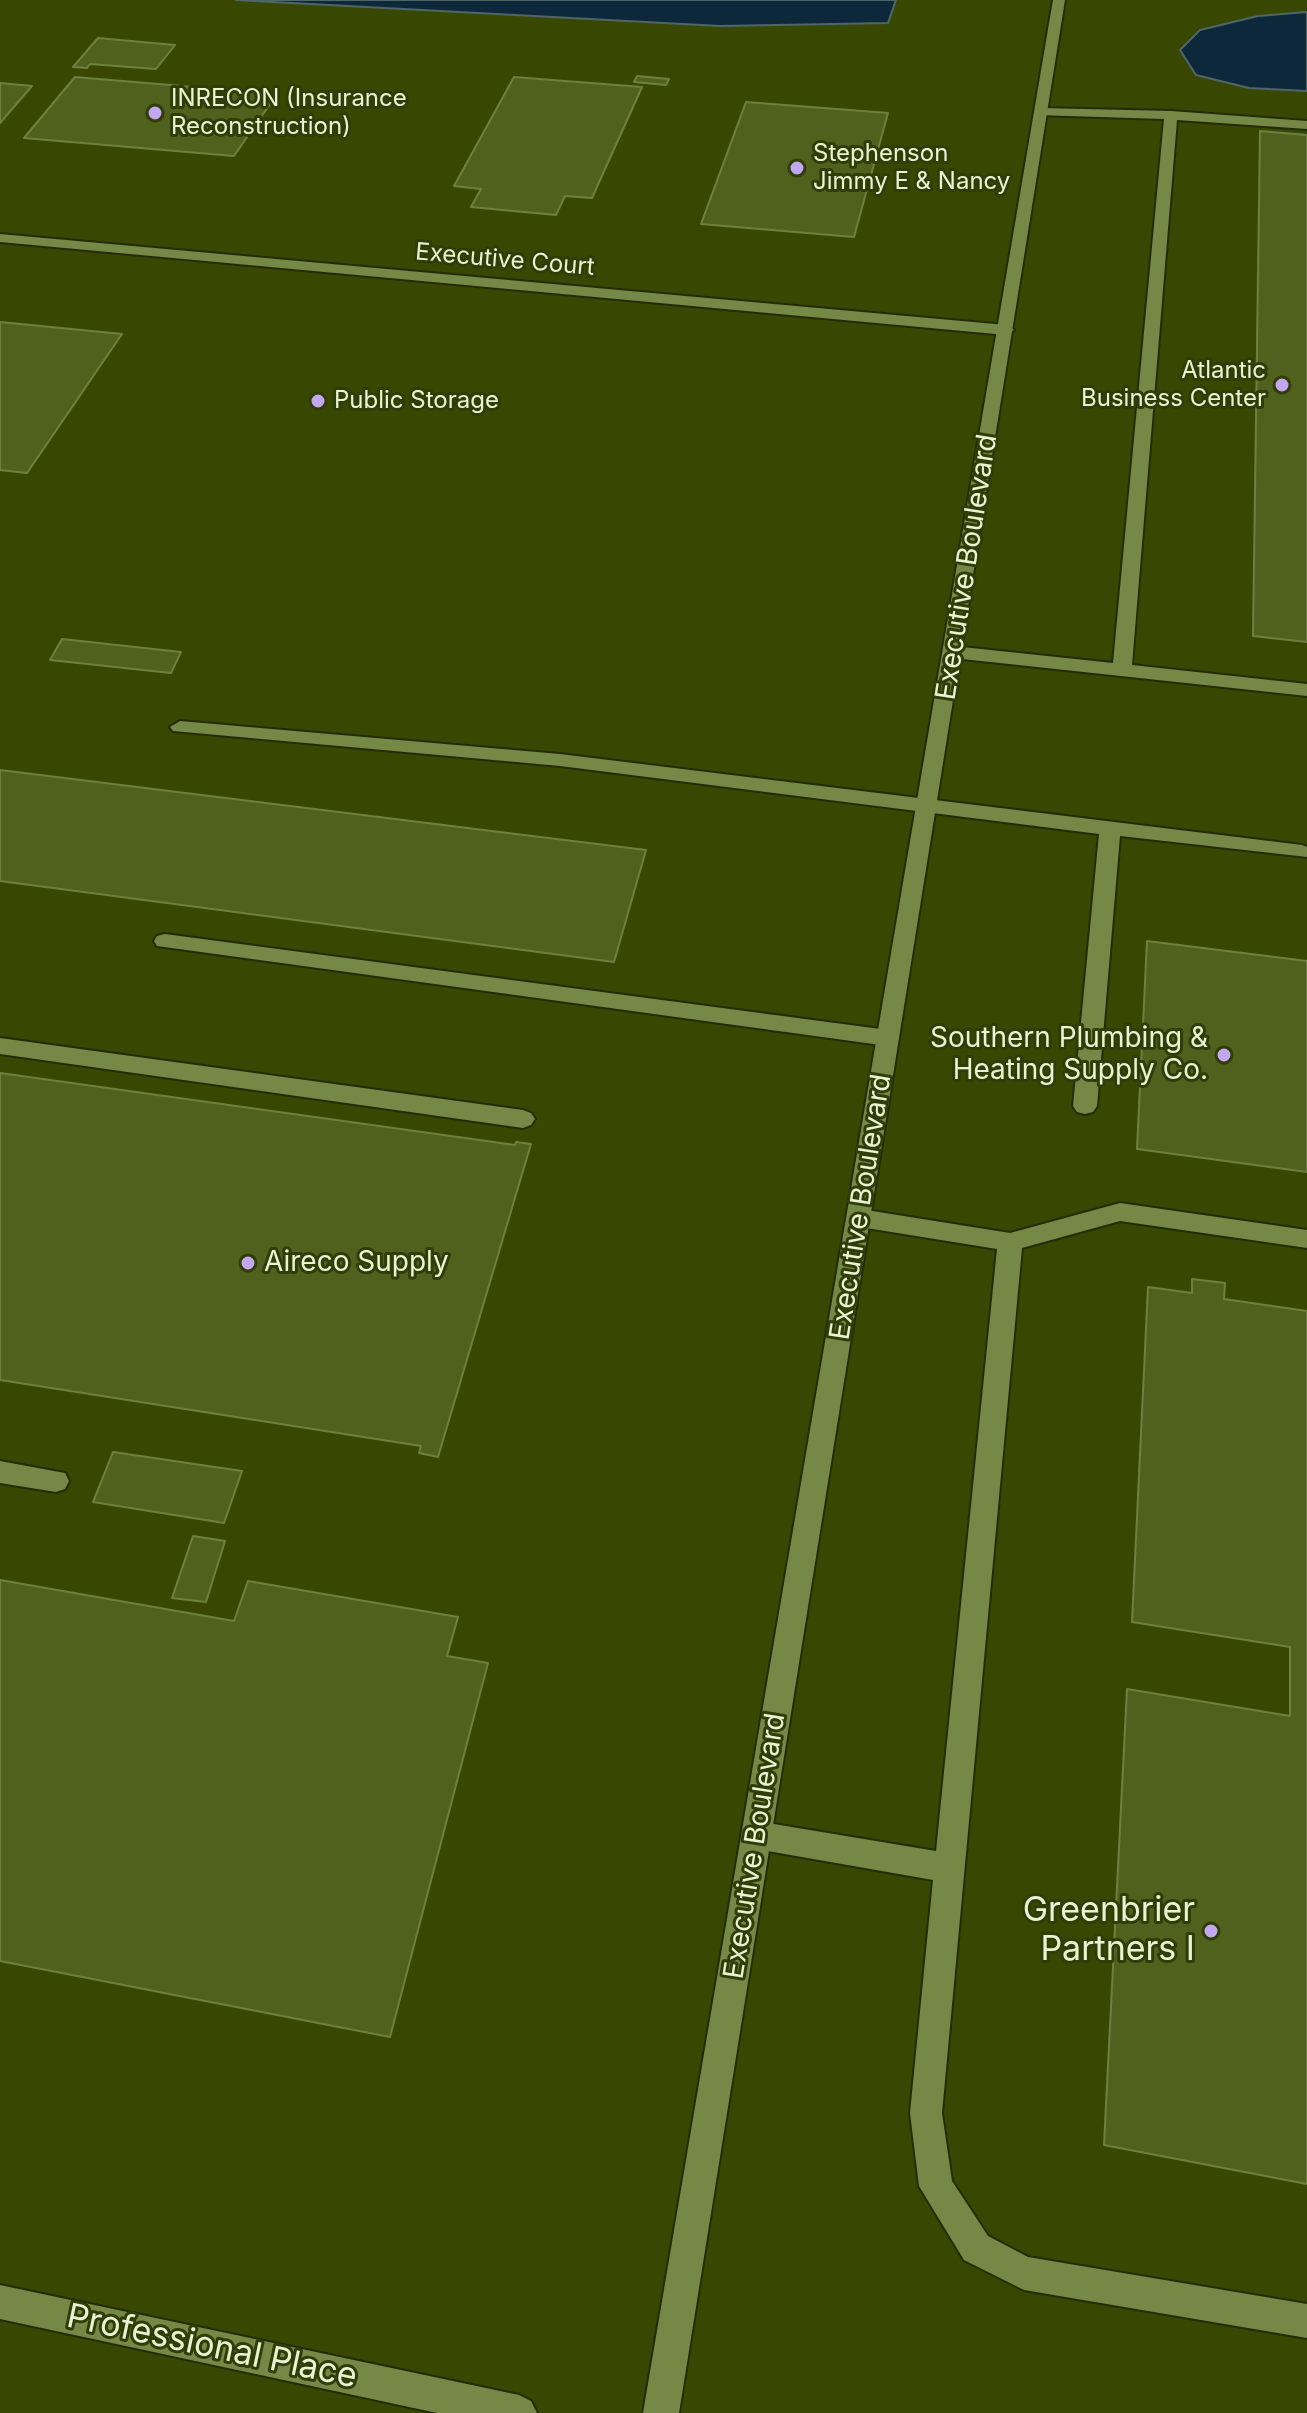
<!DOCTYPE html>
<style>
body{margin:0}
canvas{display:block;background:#394800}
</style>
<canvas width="1307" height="2413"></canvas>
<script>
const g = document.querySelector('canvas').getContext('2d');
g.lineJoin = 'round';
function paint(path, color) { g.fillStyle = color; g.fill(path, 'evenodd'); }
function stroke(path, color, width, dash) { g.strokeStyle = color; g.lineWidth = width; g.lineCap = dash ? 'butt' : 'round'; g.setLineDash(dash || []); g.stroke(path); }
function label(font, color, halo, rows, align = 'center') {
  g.font = font + ' Inter,sans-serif'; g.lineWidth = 6; g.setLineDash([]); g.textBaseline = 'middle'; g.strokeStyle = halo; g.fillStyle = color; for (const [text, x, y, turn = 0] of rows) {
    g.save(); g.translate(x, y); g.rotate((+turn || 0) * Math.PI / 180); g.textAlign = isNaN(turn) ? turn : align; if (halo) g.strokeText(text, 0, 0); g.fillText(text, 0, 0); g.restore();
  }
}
const water = new Path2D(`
 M 236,0 L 896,0 L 888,23 L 720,26 Z
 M 1307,12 L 1307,91 L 1249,88 L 1196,75 L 1180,50 L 1200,30 L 1258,16 Z`);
paint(water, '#0d283b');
stroke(water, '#4f6568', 2);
const building = new Path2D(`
 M 98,38 L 175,45 L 156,69 L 90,64 L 87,68 L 73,67 Z
 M 637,76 L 669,79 L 666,85 L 634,82 Z
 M 75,77 L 277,94 L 234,156 L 24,138 Z
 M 514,77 L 642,87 L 592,198 L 565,196 L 556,215 L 471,207 L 481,189 L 454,186 Z
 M 0,83 L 32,86 L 0,123 Z
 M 746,102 L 888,113 L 854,237 L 701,224 Z
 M 1260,131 L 1307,135 L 1307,642 L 1253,636 Z
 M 0,322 L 122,334 L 27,473 L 0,470 Z
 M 62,639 L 181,652 L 171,673 L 50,660 Z
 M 0,770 L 532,836 L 646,850 L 614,962 L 0,881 Z
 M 1147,941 L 1307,961 L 1307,1172 L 1137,1149 Z
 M 0,1073 L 515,1145 L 516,1142 L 531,1144 L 438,1457 L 419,1453 L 421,1446 L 0,1380 Z
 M 1192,1279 L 1225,1283 L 1224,1299 L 1307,1311 L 1307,2184 L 1104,2145 L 1127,1689 L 1290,1716 L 1290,1647 L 1132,1622 L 1148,1287 L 1192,1293 Z
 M 113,1452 L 242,1471 L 224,1523 L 93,1502 Z
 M 193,1536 L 225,1541 L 206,1602 L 172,1598 Z
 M 0,1580 L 234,1621 L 248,1581 L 458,1617 L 447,1656 L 488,1663 L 390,2037 L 0,1961 Z`);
paint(building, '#50611e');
stroke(building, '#6e803f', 2);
const lane = new Path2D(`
 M 1041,108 L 1171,111 L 1307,121 L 1307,129 L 1177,120 L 1132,665 L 1307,684 L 1307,696 L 953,658 L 944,652 L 953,646 L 1113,663 L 1164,119 L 1036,115 L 1036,109 Z
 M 180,721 L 560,754 L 1302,845 L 1307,847 L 1307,857 L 1120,836 L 1097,1106 L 1093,1112 L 1085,1114 L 1077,1112 L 1073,1106 L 1099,834 L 560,766 L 173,731 L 170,727 Z
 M 165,934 L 888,1030 L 896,1032 L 899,1038 L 896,1044 L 888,1046 L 157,946 L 154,941 L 157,936 Z
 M 0,1038 L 523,1110 L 531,1113 L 535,1119 L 531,1125 L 523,1128 L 0,1054 Z
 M 1120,1203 L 1307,1230 L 1307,1248 L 1120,1221 L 1022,1248 L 942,2113 L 952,2181 L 988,2236 L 1028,2257 L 1307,2304 L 1307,2338 L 1024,2290 L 964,2260 L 919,2186 L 910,2113 L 933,1880 L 756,1849 L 745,1845 L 741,1835 L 745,1825 L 756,1821 L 936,1851 L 997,1249 L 860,1227 L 851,1225 L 848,1218 L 851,1211 L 860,1209 L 1010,1233 Z
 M 0,1461 L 65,1473 L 69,1481 L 65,1489 L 56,1492 L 0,1483 Z`);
const street = new Path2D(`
 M 0,234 L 1006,325 L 1014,330 L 1006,335 L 0,242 Z
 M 0,2285 L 519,2395 L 531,2401 L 537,2413 L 437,2413 L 0,2319 Z`);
const secondary = new Path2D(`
 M 1053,0 L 1065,0 L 679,2413 L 643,2413 Z`);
stroke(lane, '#232c09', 4);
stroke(street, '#232c09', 4);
stroke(secondary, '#232c09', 4);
paint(lane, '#758846');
paint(street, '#758846');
paint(secondary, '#758846');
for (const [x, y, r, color] of [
 [155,113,8,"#c4a7f1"],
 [797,168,8,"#c4a7f1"],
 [1282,385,8,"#c4a7f1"],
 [318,401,8,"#c4a7f1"],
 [1224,1055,8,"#c4a7f1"],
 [248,1263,8,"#c4a7f1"],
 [1211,1931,8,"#c4a7f1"]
]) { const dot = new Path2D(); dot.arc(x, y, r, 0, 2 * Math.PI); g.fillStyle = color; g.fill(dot); stroke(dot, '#303d08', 3); }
label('24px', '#e8f3d1', '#303d08', [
 ["INRECON (Insurance",171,99],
 ["Reconstruction)",171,127],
 ["Stephenson",813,154],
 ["Jimmy E & Nancy",813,182],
 ["Atlantic",1266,371,"right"],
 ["Business Center",1266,399,"right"],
 ["Public Storage",334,401]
], 'left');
label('24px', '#e8f3d1', '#303d08', [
 ["Executive Court",505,260,5]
]);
label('28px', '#e8f3d1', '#303d08', [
 ["Executive Boulevard",967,567,-81],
 ["Executive Boulevard",861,1207,-81],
 ["Executive Boulevard",755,1846,-81]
]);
label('28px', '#e8f3d1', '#303d08', [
 ["Southern Plumbing &",1208,1039],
 ["Heating Supply Co.",1208,1071],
 ["Aireco Supply",264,1263,"left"]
], 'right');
label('34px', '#e8f3d1', '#303d08', [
 ["Greenbrier",1195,1911],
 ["Partners I",1195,1950]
], 'right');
label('34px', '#e8f3d1', '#303d08', [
 ["Professional Place",212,2347,12]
]);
</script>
